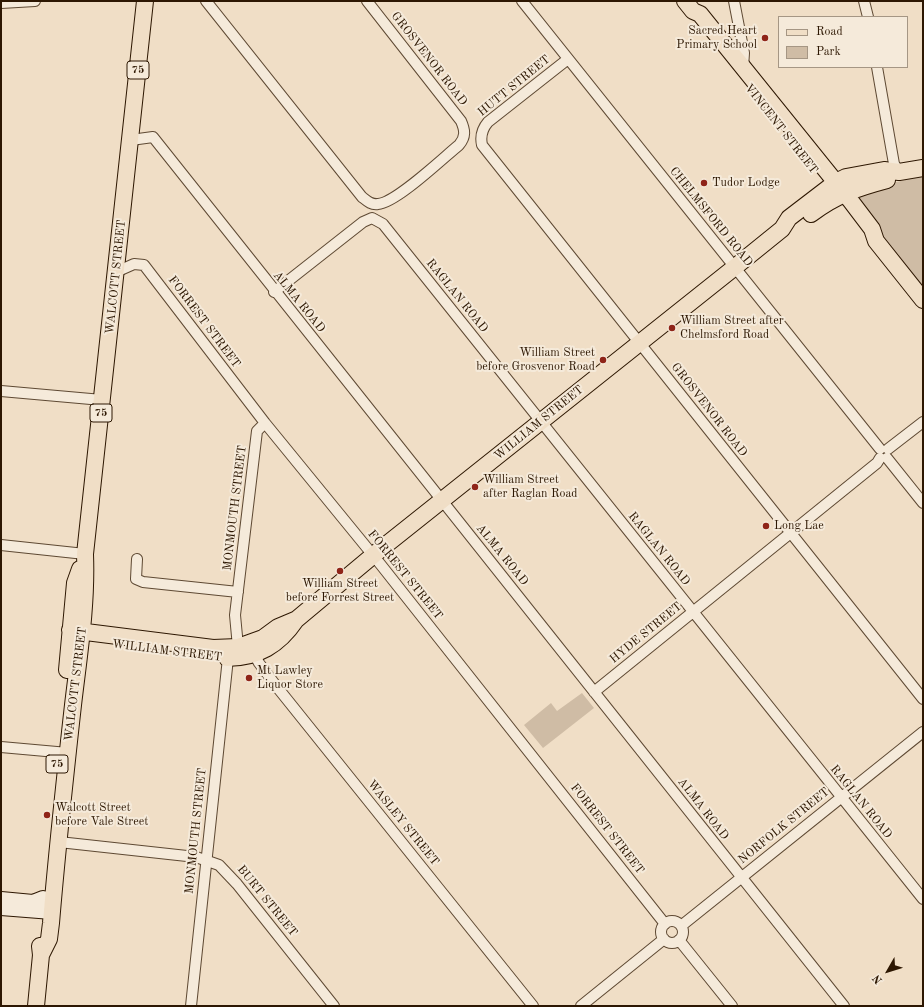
<!DOCTYPE html>
<style>
body{margin:0}
#map{position:relative;width:924px;height:1007px;overflow:hidden;background:#f0dec6;font-family:"Old Standard TT",serif}
canvas{display:block}
.frame{position:absolute;inset:0;border:2px solid #2d1702;pointer-events:none}
.legend{position:absolute;left:778px;top:16px;width:130px;height:52px;box-sizing:border-box;background:#f5eada;border:1px solid #a59684;margin:0;padding:5px 7px;list-style:none;font-size:12px;color:#2d1702}
.legend li{display:flex;align-items:center;gap:8px;height:20px}
.legend b{width:20px;border:1px solid #a59684}
.north{position:absolute;left:868px;top:951px;width:40px;height:40px;-webkit-text-stroke:3px #f5eada;paint-order:stroke;rotate:231deg;font-size:11px;font-weight:700;line-height:16px;text-align:center;color:#2d1702}
.north::after{content:'';display:block;margin:auto;width:14px;height:18px;background:#2d1702;clip-path:polygon(50% 0,100% 100%,50% 72%,0 100%)}
</style>
<div id="map">
<canvas width="924" height="1007"></canvas>
<div class="frame"></div>
<ul class="legend">
<li><b style="height:5px;background:#f0dec6"></b>Road</li>
<li><b style="height:11px;background:#cfbca5"></b>Park</li>
</ul>
<div class="north">N</div>
</div>
<script>
const g = document.querySelector('canvas').getContext('2d');
g.lineJoin = 'round';
function paint(path, color) { g.fillStyle = color; g.fill(path, 'evenodd'); }
function stroke(path, color, width, dash) { g.strokeStyle = color; g.lineWidth = width; g.lineCap = dash ? 'butt' : 'round'; g.setLineDash(dash || []); g.stroke(path); }
function label(font, color, halo, rows, align = 'center') {
  g.font = font + ' "Old Standard TT",serif'; g.lineWidth = 4; g.setLineDash([]); g.textBaseline = 'middle'; g.strokeStyle = halo; g.fillStyle = color; for (const [text, x, y, turn = 0] of rows) {
    g.save(); g.translate(x, y); g.rotate((+turn || 0) * Math.PI / 180); g.textAlign = isNaN(turn) ? turn : align; if (halo) g.strokeText(text, 0, 0); g.fillText(text, 0, 0); g.restore();
  }
}
paint(new Path2D(`
 M 923,176 L 923,288 C 902,262 871,228 858,198 L 861,192 L 874,187 Z
 M 582,693 L 594,708 L 543,748 L 524,725 L 551,703 L 557,711 Z`), '#cfbca5');
const minor = new Path2D(`
 M 206,1 L 362,197 C 367,201 371,205 378,204 C 396,203 443,158 459,145 C 466,137 465,130 461,121 L 367,1
 M 522,1 L 880,449
 M 734,1 L 744,53 L 743,68
 M 864,1 L 868,17
 M 1,3 L 35,1
 M 568,59 L 488,122 C 482,129 480,136 482,145 L 923,699
 M 877,67 L 894,164 L 899,172
 M 131,140 L 153,137 L 844,1006
 M 116,272 L 134,264 L 144,265 L 265,423 L 381,565 L 665,924
 M 274,292 L 363,222 L 372,218 L 383,224 L 923,899
 M 1,391 L 102,400
 M 888,449 L 923,422
 M 887,458 L 923,503
 M 1,545 L 85,554
 M 137,559 L 136,579 L 143,582 L 238,592
 M 238,647 L 235,615 L 257,431 L 265,423
 M 254,654 L 259,663 L 277,687 L 533,1006
 M 594,692 L 877,463 L 880,458
 M 1,747 L 68,753
 M 59,842 L 196,857 L 219,865 L 237,884 L 334,1006
 M661 932a11 11 0 1 1 22 0a11 11 0 1 1-22 0Z
 M 681,926 L 923,732
 M 679,940 L 732,1006
 M 191,1006 L 228,658
 M 581,1006 L 664,939`);
const secondary = new Path2D(`
 M 1,899 L 33,902 L 43,898
 M 1,908 L 52,912`);
const primary = new Path2D(`
 M 685,1 L 693,11 L 700,14 L 850,200 L 872,229 L 876,241 L 923,300
 M 811,214 C 836,195 857,188 887,180
 M 70,630 L 213,648 L 238,647 L 263,638 L 278,627 L 297,619 L 382,548 L 735,267 L 782,229 L 789,218 L 836,182 L 846,177 L 884,170 L 899,172 L 923,168
 M 227,658 C 258,658 279,645 296,620
 M 67,670 L 75,583 L 80,569
 M 41,955 L 49,939 L 51,923 C 57,850 65,777 73,705 C 79,654 87,605 85,554 L 145,1
 M 36,1006 L 41,955 L 40,946`);
stroke(minor, '#5e4933', 12);
stroke(secondary, '#2d1702', 16);
stroke(primary, '#2d1702', 18);
stroke(minor, '#f5eada', 10);
stroke(secondary, '#f5eada', 14);
stroke(primary, '#f0dec6', 16);
for (const [x, y, r, color] of [
 [765,38,4,"#8f2418"],
 [704,183,4,"#8f2418"],
 [672,328,4,"#8f2418"],
 [603,360,4,"#8f2418"],
 [475,487,4,"#8f2418"],
 [766,526,4,"#8f2418"],
 [340,571,4,"#8f2418"],
 [249,678,4,"#8f2418"],
 [47,815,4,"#8f2418"]
]) { const dot = new Path2D(); dot.arc(x, y, r, 0, 2 * Math.PI); g.fillStyle = color; g.fill(dot); stroke(dot, '#f5eada', 1.5); }
for (const [x, y, w] of [
 [138,70,22],
 [101,413,22],
 [57,764,22]
]) { const box = new Path2D(); box.roundRect(x - w / 2, y - 9, w, 18, 3); g.fillStyle = '#f5eada'; g.fill(box); stroke(box, '#2d1702', 1); }
label('bold 11px', '#2d1702', null, [
 ["75",138,70],
 ["75",101,413],
 ["75",57,764]
]);
label('12px', '#2d1702', '#f5eada', [
 ["Sacred Heart",757,31,"right"],
 ["Primary School",757,45,"right"],
 ["Tudor Lodge",712,183],
 ["William Street after",680,321],
 ["Chelmsford Road",680,335],
 ["William Street",595,353,"right"],
 ["before Grosvenor Road",595,367,"right"],
 ["William Street",483,480],
 ["after Raglan Road",483,494],
 ["Long Lae",774,526],
 ["William Street",340,584,"center"],
 ["before Forrest Street",340,598,"center"],
 ["Mt Lawley",257,671],
 ["Liquor Store",257,685],
 ["Walcott Street",55,808],
 ["before Vale Street",55,822]
], 'left');
label('12px', '#2d1702', '#f5eada', [
 ["GROSVENOR ROAD",429,59,52],
 ["HUTT STREET",514,86,-39],
 ["VINCENT STREET",781,129,52],
 ["CHELMSFORD ROAD",711,217,51],
 ["WALCOTT STREET",116,277,-84],
 ["RAGLAN ROAD",457,296,51],
 ["ALMA ROAD",299,302,51],
 ["FORREST STREET",204,322,53],
 ["GROSVENOR ROAD",709,410,52],
 ["WILLIAM STREET",539,423,-39],
 ["MONMOUTH STREET",235,508,-83],
 ["RAGLAN ROAD",659,549,51],
 ["ALMA ROAD",502,555,51],
 ["FORREST STREET",405,575,51],
 ["HYDE STREET",646,633,-39],
 ["WILLIAM STREET",167,651,7],
 ["WALCOTT STREET",76,684,-83],
 ["RAGLAN ROAD",861,802,51],
 ["ALMA ROAD",703,809,52],
 ["WASLEY STREET",403,823,51],
 ["NORFOLK STREET",784,826,-39],
 ["FORREST STREET",607,829,52],
 ["MONMOUTH STREET",196,831,-84],
 ["BURT STREET",267,901,51]
]);
</script>
